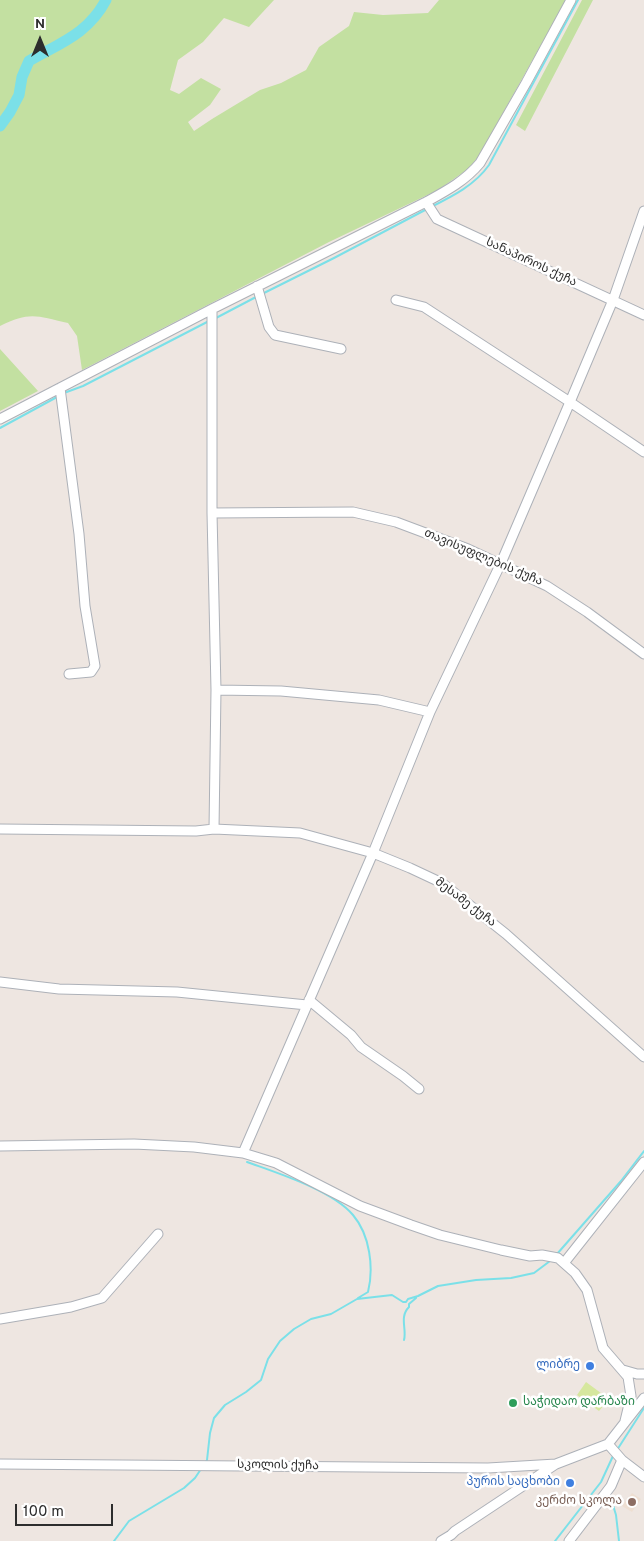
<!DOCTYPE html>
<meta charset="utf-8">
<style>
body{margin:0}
#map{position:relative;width:644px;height:1541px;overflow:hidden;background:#eee6e1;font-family:Overpass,sans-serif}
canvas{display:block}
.north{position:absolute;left:15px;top:15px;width:50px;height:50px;-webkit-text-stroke:4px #fff;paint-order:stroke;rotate:0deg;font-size:14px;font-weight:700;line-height:20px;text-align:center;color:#2d2d2d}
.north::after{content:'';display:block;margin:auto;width:18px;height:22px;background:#2d2d2d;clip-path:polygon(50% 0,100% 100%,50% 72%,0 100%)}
.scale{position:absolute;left:15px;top:1504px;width:98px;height:22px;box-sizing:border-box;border:2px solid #2d2d2d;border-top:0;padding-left:6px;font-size:15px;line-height:18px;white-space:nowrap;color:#2d2d2d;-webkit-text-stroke:4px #fff;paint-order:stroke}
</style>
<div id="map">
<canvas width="644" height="1541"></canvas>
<div class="north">N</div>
<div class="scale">100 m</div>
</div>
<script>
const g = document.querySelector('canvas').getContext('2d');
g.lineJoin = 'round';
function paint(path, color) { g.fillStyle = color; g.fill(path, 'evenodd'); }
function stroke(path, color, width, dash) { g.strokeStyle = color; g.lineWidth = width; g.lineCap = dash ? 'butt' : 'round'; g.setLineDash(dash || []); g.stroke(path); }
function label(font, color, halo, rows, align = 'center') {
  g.font = font + ' Overpass,"Noto Sans Georgian",sans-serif'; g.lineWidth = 5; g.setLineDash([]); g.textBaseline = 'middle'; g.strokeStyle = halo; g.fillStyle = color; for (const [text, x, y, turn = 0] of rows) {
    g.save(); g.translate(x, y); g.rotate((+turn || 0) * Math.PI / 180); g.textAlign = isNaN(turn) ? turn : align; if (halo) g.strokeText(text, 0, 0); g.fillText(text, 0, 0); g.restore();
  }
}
paint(new Path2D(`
 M 632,1493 L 641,1499 L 632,1512 L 622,1506 Z`), '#eedfd2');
paint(new Path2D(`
 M 0,0 L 274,0 L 249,27 L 224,18 L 203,42 L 178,60 L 170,90 L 179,94 L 201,78 L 221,89 L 210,105 L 188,122 L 194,131 L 212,119 L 260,90 L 281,83 L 306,70 L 319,47 L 349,26 L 354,12 L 383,15 L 428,13 L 439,0 L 566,0 L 479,156 L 468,169 L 438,190 L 329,242 L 82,370 L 77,336 L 68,323 C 37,316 30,311 0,326 Z
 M 582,0 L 593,0 L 525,131 L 516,125 Z
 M 0,349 L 38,391 L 0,411 Z`), '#c3e0a1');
paint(new Path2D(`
 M 586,1382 L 609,1399 L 599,1411 L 577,1395 Z`), '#d6e79e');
stroke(new Path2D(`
 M 431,207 C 453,196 475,185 489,165 L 578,0
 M 262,294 L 334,258 L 427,209
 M 216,318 L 256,297
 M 64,393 L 83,386 L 209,321
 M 0,428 L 57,397
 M 247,1162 C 277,1173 332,1190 353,1215 C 370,1235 374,1268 368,1292 L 358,1298
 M 557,1254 L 621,1181 L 644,1151
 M 404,1340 C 407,1329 399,1317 409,1307 L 409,1304 L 416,1298
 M 617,1450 L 644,1408
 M 205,1463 L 207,1460 L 210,1433 L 214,1418 L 225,1405 L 246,1392 L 261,1380 L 268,1359 L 280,1341 L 294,1329 L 311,1319 L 331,1314 L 357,1299 L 392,1295 L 403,1302 L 406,1302 L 408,1299 L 418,1296 L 438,1286 L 476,1280 L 511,1278 L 534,1273 L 550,1261
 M 609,1492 L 616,1515 L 619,1541
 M 114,1541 L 129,1521 L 184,1488 L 195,1478 L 201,1469
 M 555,1541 L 601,1482 L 613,1456`), '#7be0e8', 2);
stroke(new Path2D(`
 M 0,126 L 10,112 L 19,95 L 22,77 L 29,61 C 60,43 88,34 106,0`), '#7be0e8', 11);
const minor = new Path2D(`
 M 426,202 L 437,219 L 644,315
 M 257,286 L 269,327 L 275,335 L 341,349
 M 396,300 L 424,307 L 570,402 L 644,452
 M 212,309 L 212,513 L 216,690 L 214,829
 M 60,388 L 79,534 L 85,606 L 95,666 L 91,672 L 69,674
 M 0,419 L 212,309 L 426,202 C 446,191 465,181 480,163 L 526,83 L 571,0
 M 212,513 L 353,512 L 396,522 L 468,549 L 547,586 L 587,612 L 644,654
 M 216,690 L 281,691 L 379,700 L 430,712
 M 0,829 L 196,831 L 214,829 L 300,833 L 373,853 L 410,868 L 442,883 L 506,934 L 644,1057
 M 0,982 L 59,989 L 177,992 L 307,1005
 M 309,1000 L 351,1035 L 361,1047 L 403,1076 L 419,1089
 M 0,1146 L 134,1144 L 194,1147 L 243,1153 L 276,1163 L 360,1206 L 411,1225 L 440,1235 L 501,1250 L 530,1256 L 542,1255 L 558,1258 L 575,1273 L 587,1290 L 603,1348 L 628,1377 L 631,1396 L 625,1421
 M 243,1153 L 373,853 L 430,712 L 501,563 L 570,402 L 613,300 L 644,211
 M 564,1263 L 644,1162
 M 0,1319 L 71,1307 L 102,1298 L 158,1234
 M 623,1370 L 637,1374 L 644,1374
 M 608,1444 L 622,1460 L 644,1477
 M 0,1464 L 488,1468 L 556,1464
 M 441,1541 L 451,1535 L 455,1531 L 556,1464 L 608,1444 L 644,1398
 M 569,1541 L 611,1486 L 622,1460`);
stroke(minor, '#adb1b8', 11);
stroke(minor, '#fff', 9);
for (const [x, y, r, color] of [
 [590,1366,5,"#3f7fe0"],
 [513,1403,5,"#2e9e5b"],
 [570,1483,5,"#3f7fe0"],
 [632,1502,5,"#8d6e63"]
]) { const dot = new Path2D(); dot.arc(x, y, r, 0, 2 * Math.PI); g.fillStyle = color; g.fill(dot); stroke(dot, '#fff', 2); }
label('12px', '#2d2d2d', '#fff', [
 ["სანაპიროს ქუჩა",531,263,25],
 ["თავისუფლების ქუჩა",483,558,23],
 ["მესამე ქუჩა",465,903,37],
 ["სკოლის ქუჩა",278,1466,1]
]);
label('12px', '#366cbe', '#fff', [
 ["ლიბრე",580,1366],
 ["პურის საცხობი",560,1483]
], 'right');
label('12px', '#27864d', '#fff', [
 ["საჭიდაო დარბაზი",523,1403]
], 'left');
label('12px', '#785e54', '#fff', [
 ["კერძო სკოლა",622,1502]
], 'right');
</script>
